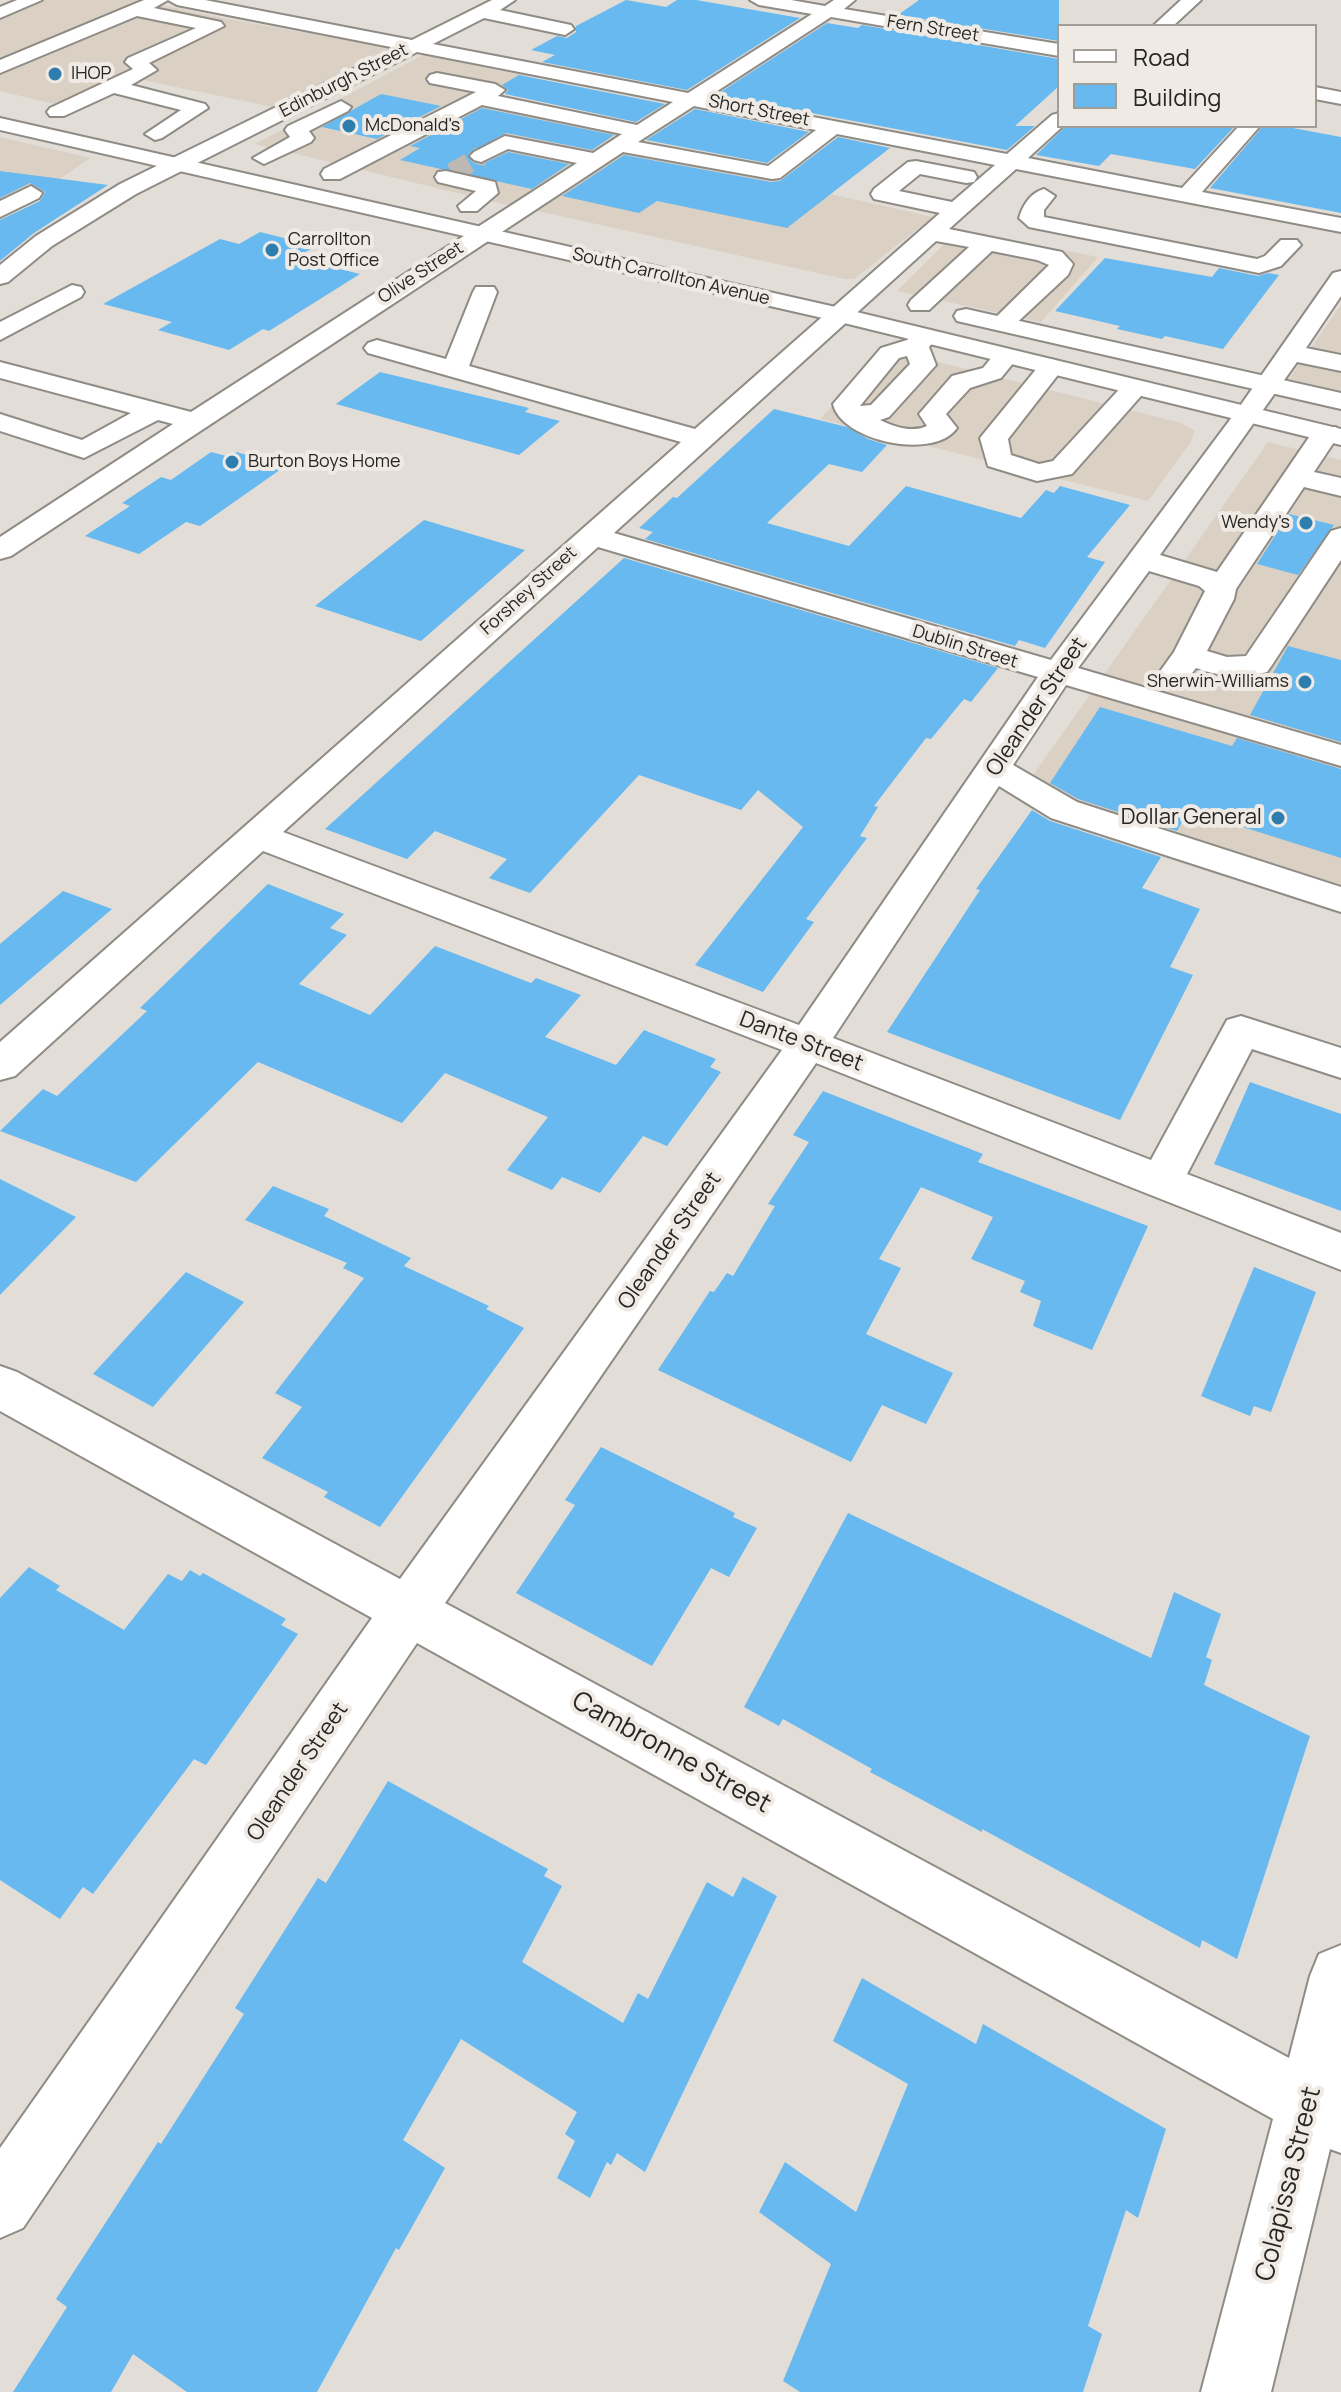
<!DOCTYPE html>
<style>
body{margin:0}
#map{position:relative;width:1341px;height:2392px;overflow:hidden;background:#e2ddd7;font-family:Manrope,sans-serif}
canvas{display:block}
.legend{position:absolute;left:1057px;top:24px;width:260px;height:104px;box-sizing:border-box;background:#f0eae4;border:2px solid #a09c97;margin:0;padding:10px 14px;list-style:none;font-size:24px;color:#282624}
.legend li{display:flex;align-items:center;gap:16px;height:40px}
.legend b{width:40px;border:2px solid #a09c97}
</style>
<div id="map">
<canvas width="1341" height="2392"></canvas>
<ul class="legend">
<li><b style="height:10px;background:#fff"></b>Road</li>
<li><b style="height:22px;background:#67b9f0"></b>Building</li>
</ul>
</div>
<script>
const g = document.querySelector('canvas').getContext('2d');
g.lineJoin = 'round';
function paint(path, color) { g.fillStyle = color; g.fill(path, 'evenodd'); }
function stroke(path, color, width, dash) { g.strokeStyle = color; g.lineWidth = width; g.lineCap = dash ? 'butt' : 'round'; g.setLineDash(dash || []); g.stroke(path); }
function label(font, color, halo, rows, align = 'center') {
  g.font = font + ' Manrope,sans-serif'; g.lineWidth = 8; g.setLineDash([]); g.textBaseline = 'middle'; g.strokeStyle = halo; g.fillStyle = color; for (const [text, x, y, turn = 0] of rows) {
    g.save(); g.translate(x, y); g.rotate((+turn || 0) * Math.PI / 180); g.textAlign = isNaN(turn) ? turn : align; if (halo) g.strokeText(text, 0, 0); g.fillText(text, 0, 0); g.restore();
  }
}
paint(new Path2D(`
 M 42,0 L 146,0 L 0,61 L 0,16 Z
 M 162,5 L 223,18 L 390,48 L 273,107 L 123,76 L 58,105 L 0,91 L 0,73 Z
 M 423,55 L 527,76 L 494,96 L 639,124 L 511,206 L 255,144 Z
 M 0,137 L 90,158 L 0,220 Z
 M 641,143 L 785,173 L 777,182 L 933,217 L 854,279 L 845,279 L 533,210 Z
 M 958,230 L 1098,257 L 1041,322 L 897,291 Z
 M 1341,305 L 1341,391 L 1289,379 Z
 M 886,349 L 1181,423 L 1195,431 L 1190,443 L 1148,501 L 820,419 Z
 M 1268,442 L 1341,460 L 1341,888 L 1074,801 L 1034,774 Z`), '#dbd0c4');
paint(new Path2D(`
 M 626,0 L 666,7 L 677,0 L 696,0 L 800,18 L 687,90 L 542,62 L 555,55 L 531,50 L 557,36 L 567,38 L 576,32 L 576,26 Z
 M 919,0 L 1059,0 L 1059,41 L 898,15 Z
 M 827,23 L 858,28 L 862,25 L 1059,59 L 1059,86 L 1015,126 L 1035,126 L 1007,150 L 716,95 Z
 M 519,75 L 665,104 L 636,122 L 505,94 L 508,90 L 502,85 Z
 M 381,94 L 441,106 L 377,139 L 322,127 Z
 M 482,108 L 614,135 L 592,150 L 506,133 L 468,154 L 472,162 L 480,165 L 508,152 L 569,164 L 532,189 L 400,160 L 420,148 L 410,146 Z
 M 695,109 L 809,132 L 767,163 L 646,140 Z
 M 1066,126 L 1235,126 L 1195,169 L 1111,154 L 1099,166 L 1036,155 Z
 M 1263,126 L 1282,126 L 1341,137 L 1341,213 L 1210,188 Z
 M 838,137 L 890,148 L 787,228 L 657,201 L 639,213 L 562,196 L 624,155 L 771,182 L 780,181 Z
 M 0,171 L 108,185 L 34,233 L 0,261 L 0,220 L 40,201 L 45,192 L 30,183 L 0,198 Z
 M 260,232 L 316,246 L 295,258 L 360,274 L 269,331 L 263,329 L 229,350 L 158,330 L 172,322 L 103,304 L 220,239 L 239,244 Z
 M 1105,258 L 1212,277 L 1219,268 L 1258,276 L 1268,273 L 1279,275 L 1223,349 L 1165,336 L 1162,339 L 1117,329 L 1120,326 L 1055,311 Z
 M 380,372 L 529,408 L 525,412 L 560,421 L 519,455 L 336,404 Z
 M 774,409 L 847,427 L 868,439 L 887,445 L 862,472 L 829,464 L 767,523 L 849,546 L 906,486 L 1021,518 L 1046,490 L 1054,493 L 1060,486 L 1130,505 L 1087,557 L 1105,562 L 1045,648 L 1019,640 L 1015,646 L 645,539 L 653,532 L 639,528 L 673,497 L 677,498 Z
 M 211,452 L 230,457 L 237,452 L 284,467 L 200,526 L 186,522 L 139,554 L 85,536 L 130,506 L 122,503 L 161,477 L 171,480 Z
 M 1289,514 L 1334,525 L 1298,575 L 1257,564 Z
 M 424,520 L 525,550 L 421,641 L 315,606 Z
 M 624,558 L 998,668 L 971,702 L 964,699 L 931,739 L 926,738 L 874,806 L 878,807 L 860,836 L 867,838 L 806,919 L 814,922 L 763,992 L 695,965 L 803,827 L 758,790 L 741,810 L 639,775 L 530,893 L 489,878 L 507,859 L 435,831 L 407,859 L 325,829 Z
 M 1288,646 L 1341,660 L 1341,742 L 1250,715 Z
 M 1100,707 L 1232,746 L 1237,738 L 1341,769 L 1341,858 L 1189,810 L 1177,831 L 1078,799 L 1050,783 Z
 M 1032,810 L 1050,821 L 1161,857 L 1142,888 L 1200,909 L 1170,967 L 1193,975 L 1120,1120 L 887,1032 L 980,890 L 976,889 Z
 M 268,884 L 344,914 L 330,928 L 347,935 L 299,984 L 370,1015 L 435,946 L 531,983 L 536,978 L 581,995 L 545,1037 L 616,1065 L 644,1030 L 716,1059 L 710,1067 L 721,1072 L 667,1146 L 643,1136 L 600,1193 L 562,1177 L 552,1190 L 507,1170 L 548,1117 L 445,1073 L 402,1123 L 258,1062 L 136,1182 L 0,1131 L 43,1089 L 57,1096 L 147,1011 L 140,1008 Z
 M 63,891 L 112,909 L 0,1005 L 0,944 Z
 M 1250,1082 L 1341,1114 L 1341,1211 L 1214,1164 Z
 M 823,1091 L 983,1154 L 978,1162 L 1148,1226 L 1092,1350 L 1033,1326 L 1041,1301 L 1020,1292 L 1025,1281 L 971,1259 L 993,1217 L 921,1187 L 879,1259 L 901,1268 L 866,1334 L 953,1373 L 926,1424 L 882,1405 L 851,1462 L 658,1370 L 710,1291 L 714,1292 L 727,1273 L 733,1276 L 775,1206 L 768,1204 L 809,1142 L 793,1135 Z
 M 0,1179 L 76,1217 L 0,1295 Z
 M 273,1186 L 329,1209 L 324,1216 L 411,1258 L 404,1266 L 489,1306 L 486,1309 L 524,1328 L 380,1527 L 324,1497 L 328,1492 L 262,1458 L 302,1407 L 275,1393 L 364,1278 L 343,1268 L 347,1263 L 245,1220 Z
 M 1254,1267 L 1316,1292 L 1271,1412 L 1254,1406 L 1250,1416 L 1201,1396 Z
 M 186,1272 L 244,1302 L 153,1407 L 93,1374 Z
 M 601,1447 L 735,1513 L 733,1517 L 757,1528 L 729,1577 L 711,1568 L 652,1666 L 516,1593 L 575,1505 L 565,1500 Z
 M 848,1513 L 1151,1658 L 1174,1592 L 1221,1614 L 1206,1657 L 1212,1660 L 1204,1685 L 1310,1736 L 1237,1959 L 1202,1940 L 1200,1948 L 982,1829 L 982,1832 L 870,1772 L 872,1769 L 783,1719 L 779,1726 L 744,1707 Z
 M 29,1567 L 60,1586 L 56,1590 L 124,1630 L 168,1574 L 182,1581 L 190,1570 L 200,1576 L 203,1573 L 286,1619 L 281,1625 L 298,1634 L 206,1765 L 194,1759 L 93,1894 L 83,1887 L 60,1919 L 0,1880 L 0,1598 Z
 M 388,1781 L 548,1869 L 544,1876 L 562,1886 L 522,1962 L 623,2023 L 638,1993 L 648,1999 L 707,1882 L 733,1897 L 743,1877 L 777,1896 L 645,2172 L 617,2153 L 611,2165 L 607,2162 L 590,2198 L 557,2178 L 575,2141 L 565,2134 L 577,2112 L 461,2039 L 403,2140 L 445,2168 L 399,2250 L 396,2248 L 317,2392 L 187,2392 L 133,2354 L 111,2392 L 13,2392 L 67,2307 L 56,2299 L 158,2142 L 161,2144 L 244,2014 L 235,2008 L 318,1878 L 326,1883 Z
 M 862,1978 L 976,2044 L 983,2024 L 1166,2129 L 1138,2218 L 1126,2210 L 1088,2326 L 1102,2334 L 1083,2392 L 800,2392 L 783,2381 L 831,2264 L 759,2212 L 785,2162 L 856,2212 L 908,2084 L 833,2041 Z`), '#67b9f0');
stroke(new Path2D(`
 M 452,173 L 481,156`), '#bdb8b3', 20, [20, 10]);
const minor = new Path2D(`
 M 17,0 L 42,0 L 0,18 L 0,7 Z
 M 144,0 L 168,0 L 154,8 L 221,22 L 224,26 L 149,63 L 157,70 L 131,85 L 205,104 L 208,108 L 162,138 L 155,140 L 145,134 L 181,110 L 114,93 L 64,116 L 50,116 L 47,112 L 50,108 L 133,69 L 125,62 L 128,58 L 196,28 L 137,16 L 0,73 L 0,60 Z
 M 168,0 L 205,0 L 412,40 L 492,0 L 515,0 L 500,10 L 571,25 L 574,29 L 565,35 L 484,18 L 433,44 L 688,93 L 812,14 L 759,5 L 750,0 L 791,0 L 825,6 L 834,0 L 855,0 L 844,9 L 1059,44 L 1059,56 L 831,17 L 708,97 L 1007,154 L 1052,115 L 1059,113 L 1059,126 L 1063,126 L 1028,158 L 1182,188 L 1239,126 L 1260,126 L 1202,192 L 1341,218 L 1341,232 L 1016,169 L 949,229 L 1062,252 L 1073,264 L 1068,275 L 1010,329 L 992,329 L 989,324 L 1049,265 L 1037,260 L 992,251 L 929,310 L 911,310 L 908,305 L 911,300 L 969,247 L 936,241 L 614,533 L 1051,660 L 1238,409 L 1333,273 L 1341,271 L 1341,296 L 1306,348 L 1341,355 L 1341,371 L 1297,362 L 1160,555 L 1217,572 L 1316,427 L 1336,427 L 1340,433 L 1314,472 L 1341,478 L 1341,496 L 1304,487 L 1236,589 L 1234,599 L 1207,651 L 1227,657 L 1246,656 L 1331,531 L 1341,528 L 1341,560 L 1272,665 L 1267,672 C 1242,678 1220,677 1196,668 C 1185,682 1179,689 1160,684 L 1156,677 L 1174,652 L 1205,591 L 1199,586 L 1149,571 L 1078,668 L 1341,745 L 1341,766 L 1066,685 L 1013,765 L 1077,802 L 1341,887 L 1341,912 L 1051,818 L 999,786 L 833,1038 L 1151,1160 L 1227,1020 L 1241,1016 L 1341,1048 L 1341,1078 L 1252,1049 L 1187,1174 L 1341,1233 L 1341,1270 L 816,1063 L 445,1603 L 1289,2058 L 1310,1976 L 1319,1954 L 1341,1945 L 1341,2153 L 1330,2149 L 1271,2392 L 1201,2392 L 1273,2119 L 417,1643 L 23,2228 L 0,2238 L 0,2148 L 372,1618 L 0,1411 L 0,1366 L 17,1372 L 400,1579 L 782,1050 L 263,851 L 15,1076 L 0,1080 L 0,1042 L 681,442 L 368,353 L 364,348 L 368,343 L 377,340 L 446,359 L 473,292 L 476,287 L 494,287 L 497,292 L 469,366 L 695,429 L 940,213 L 874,199 L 871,194 L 874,189 L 908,162 L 916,161 L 974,172 L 977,177 L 974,182 L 966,183 L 920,174 L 899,191 L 952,202 L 995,165 L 837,134 L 780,178 L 772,179 L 623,152 L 11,556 L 0,559 L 0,537 L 173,424 L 158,420 L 84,458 L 0,431 L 0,414 L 82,440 L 131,413 L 0,378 L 0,362 L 191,412 L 577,163 L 508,149 L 481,162 L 474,160 L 470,156 L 474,152 L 505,136 L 593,153 L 622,134 L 482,105 L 340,179 L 324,179 L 321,174 L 324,169 L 476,92 L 430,83 L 427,79 L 430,75 L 437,73 L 495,84 L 505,90 L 498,96 L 637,125 L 673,102 L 417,52 L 136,194 L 52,246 L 8,282 L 0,284 L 0,265 L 36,236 L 120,184 L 396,48 L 177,5 ZM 694,106 L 816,130 L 768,166 L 638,142 ZM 598,547 L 1038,677 L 799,1025 L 283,832 Z
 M 1181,0 L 1201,0 L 1173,26 L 1153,26 Z
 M 1315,87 L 1341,92 L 1341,104 L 1315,99 Z
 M 341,101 L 351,107 L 348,111 L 309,131 L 314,138 L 311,142 L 264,164 L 253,158 L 290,137 L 285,130 L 288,126 Z
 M 446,171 L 495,182 L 498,193 L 477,211 L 461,211 L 458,206 L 476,191 L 438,182 L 435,177 L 438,172 Z
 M 31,186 L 42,193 L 39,198 L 0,217 L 0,201 Z
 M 1044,189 L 1055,196 L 1044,210 L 1044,217 L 1257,259 L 1265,256 L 1281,240 L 1297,240 L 1301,245 L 1281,266 L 1259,273 L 1029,227 L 1019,218 C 1023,205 1030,193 1044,189 Z
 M 72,285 L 81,287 L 84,292 L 81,297 L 0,340 L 0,322 Z
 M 925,329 L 934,332 L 938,337 L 929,347 L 936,365 L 889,417 L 880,420 C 895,427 911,433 927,426 L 919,414 L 952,376 L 983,368 L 997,351 L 1015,351 L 1019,356 L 1001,378 L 970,388 L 946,414 L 957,428 C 934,461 841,441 833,404 L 881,348 L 907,340 L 916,332 ZM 907,356 L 910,364 L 871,405 L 860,406 L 899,358 Z
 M 1051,359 L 1060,362 L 1064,367 L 1008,439 L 1011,455 L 1039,464 L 1053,461 L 1126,382 L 1144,382 L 1148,388 L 1072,474 L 1037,481 L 988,466 L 980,438 L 1042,362 Z`);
const major = new Path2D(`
 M 0,118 L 840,308 L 1341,429 L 1341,445 L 840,322 L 0,130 Z
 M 966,309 L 1341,393 L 1341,409 L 957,321 L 954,316 L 957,311 Z`);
stroke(minor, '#8f8b85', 4);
stroke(major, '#8f8b85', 4);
paint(minor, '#fff');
paint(major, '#fff');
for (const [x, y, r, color] of [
 [55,74,8,"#2d7dae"],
 [349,126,8,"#2d7dae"],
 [272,250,8,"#2d7dae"],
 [232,462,8,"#2d7dae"],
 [1306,523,8,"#2d7dae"],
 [1305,682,8,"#2d7dae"],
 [1278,818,8,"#2d7dae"]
]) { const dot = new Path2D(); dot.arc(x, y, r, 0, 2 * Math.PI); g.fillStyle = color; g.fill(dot); stroke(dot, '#f0eae4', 3); }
label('18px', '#282624', '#f0eae4', [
 ["Fern Street",933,29,9],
 ["Edinburgh Street",344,81,-27],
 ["Short Street",759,111,11],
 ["Olive Street",421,273,-33],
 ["South Carrollton Avenue",671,277,13],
 ["Forshey Street",529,591,-42],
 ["Dublin Street",965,647,17]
]);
label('18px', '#282624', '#f0eae4', [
 ["IHOP",71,74],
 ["McDonald's",365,126],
 ["Carrollton",288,240],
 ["Post Office",288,261],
 ["Burton Boys Home",248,462],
 ["Wendy's",1290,523,"right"],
 ["Sherwin-Williams",1289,682,"right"]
], 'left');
label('22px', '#282624', '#f0eae4', [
 ["Oleander Street",1037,707,-56],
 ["Dante Street",801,1042,21],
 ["Oleander Street",670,1241,-55],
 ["Oleander Street",298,1772,-56]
]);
label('22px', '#282624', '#f0eae4', [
 ["Dollar General",1262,818]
], 'right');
label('26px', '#282624', '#f0eae4', [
 ["Cambronne Street",671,1753,29],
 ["Colapissa Street",1289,2184,-76]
]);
</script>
